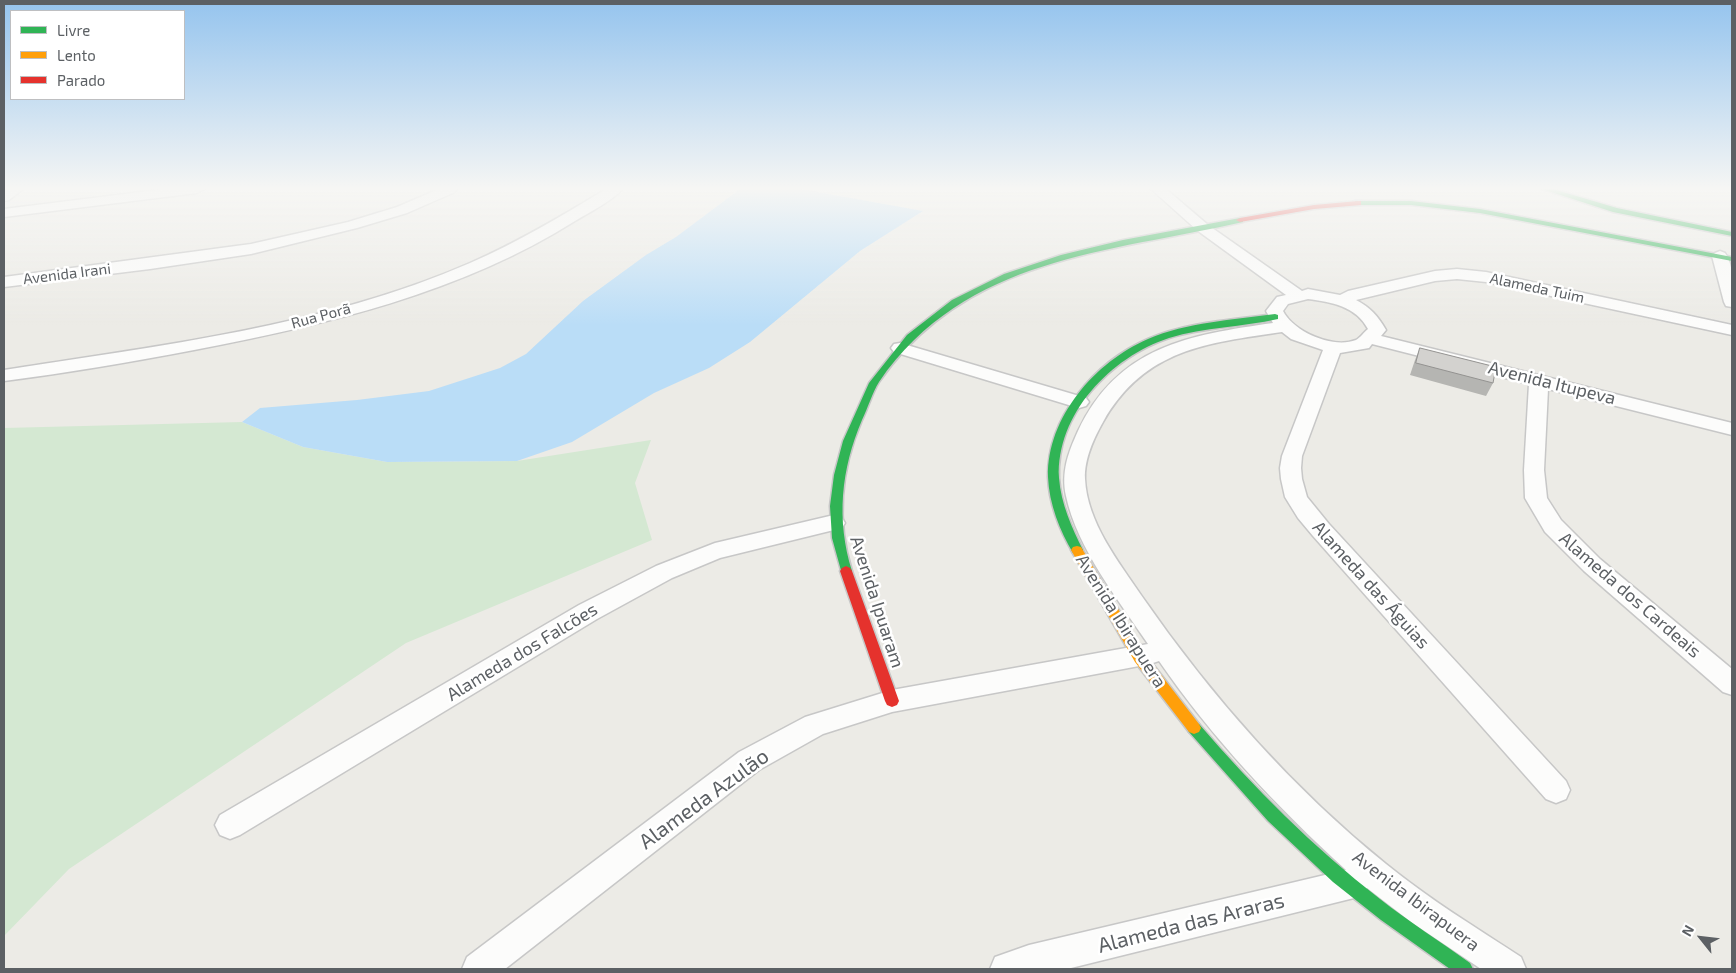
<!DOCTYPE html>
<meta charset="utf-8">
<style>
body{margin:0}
#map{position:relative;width:1736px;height:973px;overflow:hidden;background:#ecebe6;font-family:"Exo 2",sans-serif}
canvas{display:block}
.frame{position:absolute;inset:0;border:5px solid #5c6064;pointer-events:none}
.legend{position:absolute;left:10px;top:10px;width:175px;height:90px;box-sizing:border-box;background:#fff;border:1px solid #bebfc1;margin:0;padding:6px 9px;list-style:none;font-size:15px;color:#5c6064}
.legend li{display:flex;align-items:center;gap:10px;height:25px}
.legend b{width:25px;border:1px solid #bebfc1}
.north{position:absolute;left:1676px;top:913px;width:50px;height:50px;-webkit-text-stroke:4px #fff;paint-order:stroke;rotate:299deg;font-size:14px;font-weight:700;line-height:20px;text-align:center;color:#5c6064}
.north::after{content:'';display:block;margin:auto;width:18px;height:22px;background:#5c6064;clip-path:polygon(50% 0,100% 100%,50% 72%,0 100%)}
</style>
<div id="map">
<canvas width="1736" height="973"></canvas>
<div class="frame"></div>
<ul class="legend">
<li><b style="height:6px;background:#30b455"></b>Livre</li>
<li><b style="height:6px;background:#ff9f0a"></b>Lento</li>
<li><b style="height:6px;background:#e5322d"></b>Parado</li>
</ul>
<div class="north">N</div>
</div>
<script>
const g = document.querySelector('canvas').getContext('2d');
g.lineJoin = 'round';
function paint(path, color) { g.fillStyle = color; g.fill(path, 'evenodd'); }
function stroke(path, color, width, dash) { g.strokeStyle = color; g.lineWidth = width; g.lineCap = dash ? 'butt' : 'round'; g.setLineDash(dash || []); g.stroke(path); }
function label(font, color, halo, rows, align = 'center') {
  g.font = font + ' "Exo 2",sans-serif'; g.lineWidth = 5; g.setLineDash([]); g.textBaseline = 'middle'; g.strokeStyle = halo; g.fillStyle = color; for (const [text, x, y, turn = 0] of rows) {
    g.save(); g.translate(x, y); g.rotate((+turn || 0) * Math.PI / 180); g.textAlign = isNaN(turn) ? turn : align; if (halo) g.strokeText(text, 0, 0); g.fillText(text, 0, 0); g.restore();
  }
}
paint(new Path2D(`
 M 242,422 L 303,447 L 387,462 L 517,461 L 651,440 L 635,483 L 652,540 L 406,643 L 69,869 L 4,936 L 4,428 Z`), '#d4e8d2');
paint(new Path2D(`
 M 740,189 L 801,189 L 923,211 L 860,251 L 750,342 L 709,368 L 654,393 L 572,442 L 517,461 L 387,462 L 303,447 L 242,422 L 260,408 L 357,400 L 429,391 L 500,368 L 526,354 L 583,301 L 646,255 L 676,237 Z`), '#baddf7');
const street = new Path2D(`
 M 7,189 L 23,189 L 9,200 L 4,201 L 4,191 Z
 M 165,189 L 204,189 L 197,193 L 4,217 L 4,209 Z
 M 439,189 L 457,189 L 455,192 L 407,213 L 357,228 L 251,254 L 150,269 L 4,287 L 4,277 L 251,244 L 348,222 L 397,207 Z
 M 606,189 L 622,189 C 614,200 588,213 575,221 C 461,293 325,325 194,350 C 131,362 67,373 4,381 L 4,370 C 158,346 326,326 470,263 C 518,242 562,216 606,189 Z
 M 1151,189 L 1166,189 L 1208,225 L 1302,291 L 1308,289 L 1340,295 L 1348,291 L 1435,271 L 1457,269 L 1486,272 L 1732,325 L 1732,335 L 1486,282 L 1457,279 L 1435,281 L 1356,300 C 1370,307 1378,316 1386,330 L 1381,336 L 1732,423 L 1732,435 L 1548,389 L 1544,470 L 1547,498 L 1561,520 L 1600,559 L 1732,669 L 1732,695 L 1723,692 L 1584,571 L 1545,532 L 1525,498 L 1524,470 L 1529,384 L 1372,344 L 1369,348 L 1340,353 L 1302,456 L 1301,468 L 1302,479 L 1307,497 L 1329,524 L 1566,781 L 1570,790 L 1566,799 L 1556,803 L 1546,799 L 1313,536 L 1298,518 L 1285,497 L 1281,479 L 1280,468 L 1282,456 L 1323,350 L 1291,339 L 1282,332 C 1207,343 1144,349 1103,422 C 1094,438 1084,459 1085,479 C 1087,522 1118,561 1141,595 C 1211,696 1291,787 1386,864 C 1429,899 1475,927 1521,957 L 1526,969 L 1481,969 L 1411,922 L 1367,888 L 1365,894 L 1354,898 L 1067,969 L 990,969 L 995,957 L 1029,945 L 1346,870 C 1277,807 1212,738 1159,661 L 1150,664 L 892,712 L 823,734 L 759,770 L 505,969 L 462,969 L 467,957 L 739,752 L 805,717 L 892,690 L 1148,644 C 1119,601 1077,548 1066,496 C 1061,472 1068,453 1078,431 C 1118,346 1189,335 1273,323 L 1266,311 L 1277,297 L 1286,295 L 1198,231 ZM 1308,299 C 1331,302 1356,306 1368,329 C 1364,332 1360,338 1356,340 C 1333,349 1294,332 1283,311 L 1288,304 Z
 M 1720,251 L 1725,253 C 1735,267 1733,290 1732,307 L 1726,306 L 1724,302 L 1712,256 L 1715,253 Z
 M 900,343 L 1086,398 L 1089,402 L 1086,406 L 1079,408 L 1072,406 L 894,352 L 891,348 L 894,344 Z
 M 834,515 L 842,518 L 845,523 L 842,528 L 720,558 L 672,578 L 597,619 L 240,835 L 230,839 L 220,835 L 215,825 L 220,815 L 579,605 L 656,566 L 715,543 Z`);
const fast = new Path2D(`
 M 1542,189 L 1553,189 L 1617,208 L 1732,232 L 1732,236 L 1613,212 Z
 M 1355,201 L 1411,201 L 1480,209 L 1732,257 L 1732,261 L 1480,213 L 1411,205 L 1355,205 Z
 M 1240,218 L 1243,218 L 1243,222 C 1108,253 966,256 879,382 C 872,393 868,408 862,420 C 841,469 836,520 852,571 L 850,574 L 842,574 L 832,538 L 830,506 L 834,475 L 843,441 L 869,383 L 907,335 L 952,300 L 1004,274 L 1061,255 L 1123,240 Z
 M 1275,314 L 1278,315 L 1278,319 C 1242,327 1205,327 1169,338 C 1111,357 1056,414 1059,478 C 1061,504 1072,528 1083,550 L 1081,553 L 1073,553 C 1060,531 1049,504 1048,477 C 1047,417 1095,362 1148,339 C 1187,322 1233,320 1275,314 Z
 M 1194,722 L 1199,724 C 1254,788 1313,847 1380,899 C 1409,922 1440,941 1470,963 L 1473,969 L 1450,969 L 1381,920 L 1333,882 L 1268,821 L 1189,732 L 1187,728 L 1189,724 Z`);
const slow = new Path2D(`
 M 1077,546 L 1081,547 L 1145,654 L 1199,724 L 1201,728 L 1199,732 L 1194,734 L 1189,732 L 1135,662 L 1071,550 L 1073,547 Z`);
const jam = new Path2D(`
 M 1358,201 L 1361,201 L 1361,205 L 1314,209 L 1240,222 L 1236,220 L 1240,218 L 1314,205 Z
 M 846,566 L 850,568 L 852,571 L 899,701 L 897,705 L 892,707 L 887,705 L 885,701 L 840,571 L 842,568 Z`);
stroke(street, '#c7c7c7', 3);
stroke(fast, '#c7c7c7', 3);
stroke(slow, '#c7c7c7', 3);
stroke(jam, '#c7c7c7', 3);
paint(street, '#fcfcfb');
paint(fast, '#30b455');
paint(slow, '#ff9f0a');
paint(jam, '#e5322d');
paint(new Path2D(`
 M 1420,348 L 1493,383 L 1486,396 L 1410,375 L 1415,360 Z`), '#b5b5b2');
const building = new Path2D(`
 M 1420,348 L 1496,367 L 1493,383 L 1416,363 Z`);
paint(building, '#d3d2cf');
stroke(building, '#949391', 1);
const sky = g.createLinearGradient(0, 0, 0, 325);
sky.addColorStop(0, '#95c4ee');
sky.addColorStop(0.58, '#f6f6f4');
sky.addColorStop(1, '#f6f6f400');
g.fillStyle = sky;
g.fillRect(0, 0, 1736, 325);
label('15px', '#5c6064', '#fff', [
 ["Avenida Irani",67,274,-7],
 ["Alameda Tuim",1537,288,12],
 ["Rua Porã",321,316,-15]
]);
label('18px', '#5c6064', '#fff', [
 ["Avenida Itupeva",1552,383,14],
 ["Alameda das Águias",1371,585,48],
 ["Alameda dos Cardeais",1630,595,41],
 ["Avenida Ipuaram",877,602,72],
 ["Avenida Ibirapuera",1121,621,58],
 ["Alameda dos Falcões",522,652,-31],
 ["Avenida Ibirapuera",1416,901,37]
]);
label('21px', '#5c6064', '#fff', [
 ["Alameda Azulão",704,799,-36],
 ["Alameda das Araras",1191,923,-14]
]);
</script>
